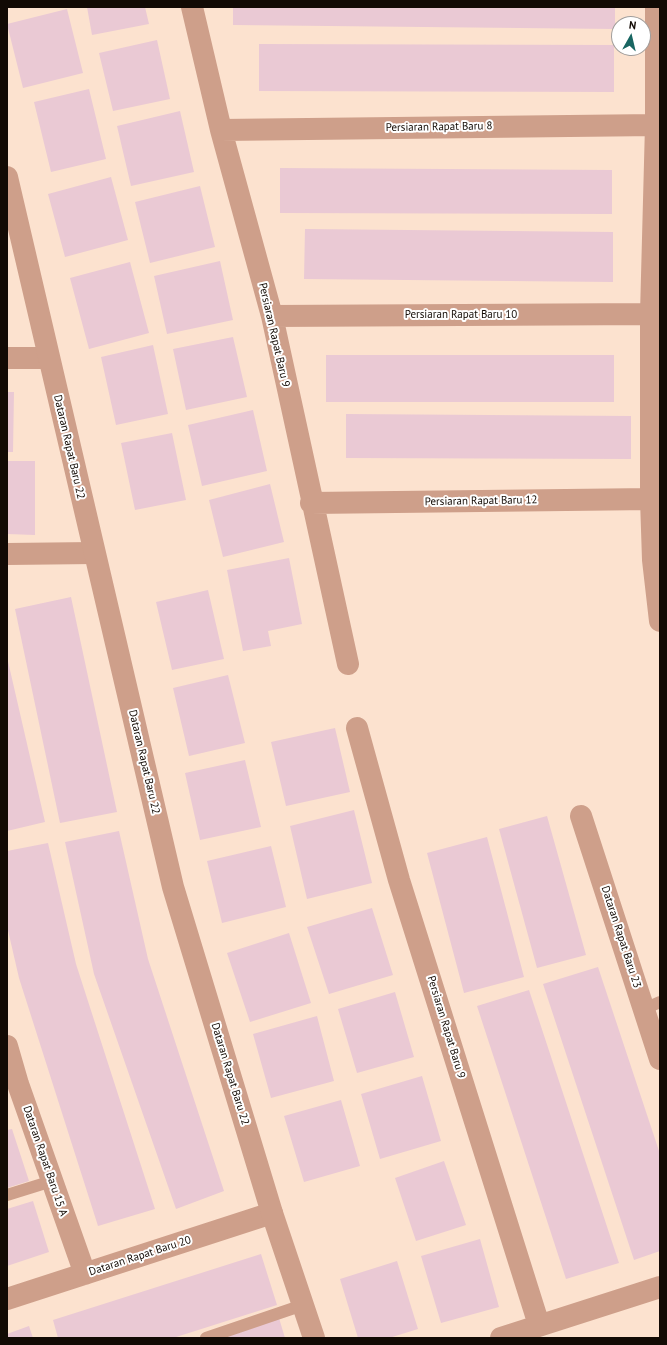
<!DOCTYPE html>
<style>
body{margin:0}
#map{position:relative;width:667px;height:1345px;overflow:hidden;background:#fce2cf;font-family:"PT Sans",sans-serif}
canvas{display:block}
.frame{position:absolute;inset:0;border:8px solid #120a04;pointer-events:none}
.north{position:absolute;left:611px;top:16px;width:40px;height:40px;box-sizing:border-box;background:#fff;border:1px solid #a09d9b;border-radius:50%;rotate:8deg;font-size:11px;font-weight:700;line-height:16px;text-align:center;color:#120a04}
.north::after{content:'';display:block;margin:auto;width:14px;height:18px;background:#196662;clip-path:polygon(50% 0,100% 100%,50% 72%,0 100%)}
</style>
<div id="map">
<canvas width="667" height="1345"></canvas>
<div class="frame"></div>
<div class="north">N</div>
</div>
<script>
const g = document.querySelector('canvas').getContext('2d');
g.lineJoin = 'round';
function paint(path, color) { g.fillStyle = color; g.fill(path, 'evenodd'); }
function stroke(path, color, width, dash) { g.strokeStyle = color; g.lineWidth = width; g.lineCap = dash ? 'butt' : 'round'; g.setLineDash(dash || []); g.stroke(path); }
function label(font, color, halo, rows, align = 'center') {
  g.font = font + ' "PT Sans",sans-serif'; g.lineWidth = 4; g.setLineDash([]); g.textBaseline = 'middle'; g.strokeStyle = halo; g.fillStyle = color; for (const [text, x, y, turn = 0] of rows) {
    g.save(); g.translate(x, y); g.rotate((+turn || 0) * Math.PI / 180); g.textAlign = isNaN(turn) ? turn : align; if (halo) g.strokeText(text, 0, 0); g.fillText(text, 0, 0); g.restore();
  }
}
paint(new Path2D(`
 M 87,7 L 145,7 L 149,24 L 92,35 Z
 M 233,7 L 615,7 L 615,29 L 233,25 Z
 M 67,9 L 83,73 L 23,88 L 7,24 Z
 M 157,40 L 170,99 L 113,111 L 99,53 Z
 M 259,44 L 614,45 L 614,92 L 259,91 Z
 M 89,89 L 106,159 L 51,172 L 34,102 Z
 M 180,111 L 194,172 L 131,186 L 117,126 Z
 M 280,168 L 612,170 L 612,214 L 280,213 Z
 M 111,177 L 128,240 L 65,257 L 48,194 Z
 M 200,186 L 215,247 L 150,263 L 135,202 Z
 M 305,229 L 613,232 L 613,282 L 304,279 Z
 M 220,261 L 233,320 L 167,334 L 154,276 Z
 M 130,262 L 149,333 L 89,349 L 70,278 Z
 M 233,337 L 247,397 L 186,410 L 173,349 Z
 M 153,345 L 168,414 L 116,425 L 101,357 Z
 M 326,355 L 614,355 L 614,402 L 326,402 Z
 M 7,392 L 14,392 L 13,452 L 7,452 Z
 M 253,410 L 267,471 L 202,486 L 188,425 Z
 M 346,414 L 631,416 L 631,459 L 346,458 Z
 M 172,433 L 186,500 L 135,510 L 121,443 Z
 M 7,461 L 35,461 L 35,535 L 7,534 Z
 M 270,484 L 284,542 L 223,557 L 209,500 Z
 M 289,558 L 302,624 L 268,631 L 271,646 L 243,651 L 227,570 Z
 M 208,590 L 224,659 L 172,670 L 156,602 Z
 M 71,597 L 117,812 L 60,823 L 15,609 Z
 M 7,657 L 45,822 L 7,831 Z
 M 228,675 L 245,743 L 189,756 L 173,688 Z
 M 335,728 L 350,792 L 286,806 L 271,742 Z
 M 245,760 L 261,827 L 200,840 L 185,773 Z
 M 354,810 L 372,883 L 307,899 L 290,826 Z
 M 547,816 L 586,955 L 537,968 L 499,829 Z
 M 119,831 L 148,959 L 224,1191 L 176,1209 L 94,974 L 65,842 Z
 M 487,837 L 524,977 L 464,993 L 427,853 Z
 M 48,843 L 76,964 L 155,1209 L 98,1226 L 19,978 L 7,926 L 7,851 Z
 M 271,846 L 286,907 L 222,923 L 207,861 Z
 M 372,908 L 393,975 L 329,994 L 307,927 Z
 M 289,933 L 311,1003 L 250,1022 L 227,953 Z
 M 598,967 L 660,1154 L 660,1251 L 634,1260 L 543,984 Z
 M 529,990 L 619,1263 L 566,1279 L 477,1006 Z
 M 395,992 L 414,1057 L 357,1073 L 338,1009 Z
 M 317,1016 L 334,1081 L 271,1098 L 253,1034 Z
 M 422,1076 L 441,1141 L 380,1159 L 361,1094 Z
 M 341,1100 L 360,1166 L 304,1182 L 284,1116 Z
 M 12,1129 L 29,1181 L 7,1188 L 7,1130 Z
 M 444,1161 L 466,1225 L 416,1241 L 395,1178 Z
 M 33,1201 L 49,1252 L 7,1266 L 7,1209 Z
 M 480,1239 L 499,1307 L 441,1323 L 421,1256 Z
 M 261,1254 L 277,1305 L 173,1338 L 58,1338 L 53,1320 Z
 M 397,1261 L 418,1329 L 389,1338 L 358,1338 L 340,1279 Z
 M 279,1318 L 285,1338 L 219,1338 Z
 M 29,1326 L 33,1338 L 7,1338 L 7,1334 Z`), '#eac9d4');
stroke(new Path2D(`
 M 644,1009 L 660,1002
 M 7,1195 L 52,1181
 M 206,1338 L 303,1305`), '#ce9f8a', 12);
stroke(new Path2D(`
 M 192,7 L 221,130 L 272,316 L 348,664
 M 656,7 L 656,125 L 651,314 L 651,499 L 653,560 L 660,621
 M 221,130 L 656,125
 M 272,316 L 651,314
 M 7,358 L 48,358
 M 311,503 L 651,499
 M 7,554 L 94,553
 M 357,728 L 399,880 L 539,1325
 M 581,816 L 660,1059
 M 7,1046 L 18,1084 L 85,1274
 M 7,1299 L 272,1213
 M 501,1338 L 660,1287`), '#ce9f8a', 22);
stroke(new Path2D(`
 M 7,177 L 173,887 L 272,1213 L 314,1338`), '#ce9f8a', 22);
label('11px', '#120a04', '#fff', [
 ["Persiaran Rapat Baru 8",439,127,-1],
 ["Persiaran Rapat Baru 10",461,315],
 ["Persiaran Rapat Baru 9",274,335,77],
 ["Dataran Rapat Baru 22",69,447,77],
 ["Persiaran Rapat Baru 12",481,501,-1],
 ["Dataran Rapat Baru 22",144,762,77],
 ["Dataran Rapat Baru 23",621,937,72],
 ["Persiaran Rapat Baru 9",446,1027,73],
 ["Dataran Rapat Baru 22",230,1074,73],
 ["Dataran Rapat Baru 15 A",45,1161,71],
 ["Dataran Rapat Baru 20",140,1256,-18]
]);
</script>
